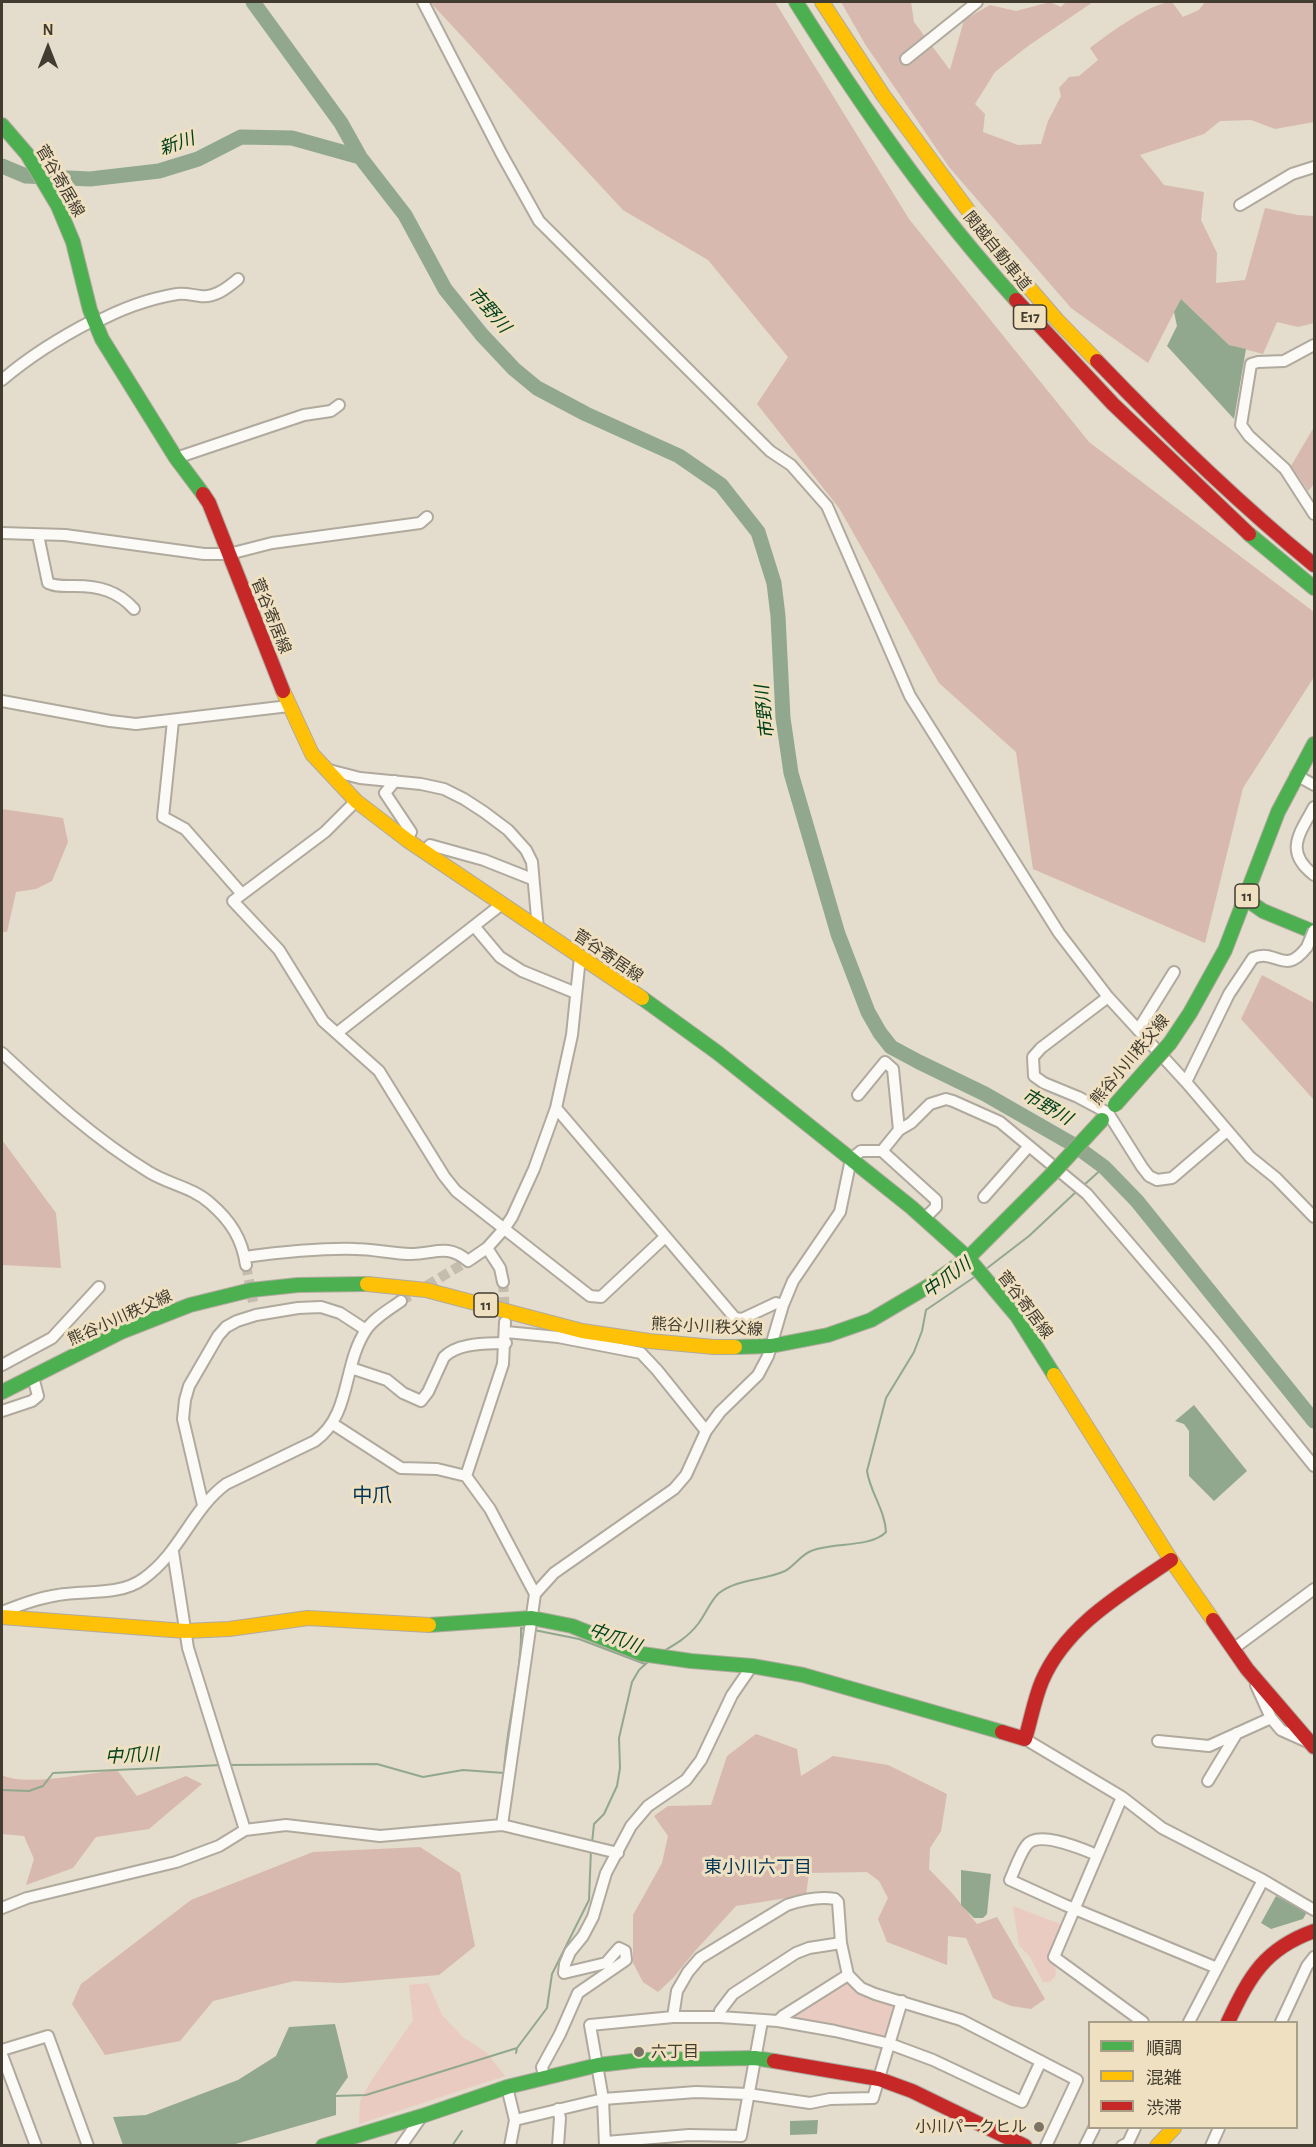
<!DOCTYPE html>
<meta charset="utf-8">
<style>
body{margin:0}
#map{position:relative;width:1316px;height:2147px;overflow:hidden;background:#e4dccc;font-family:"Alegreya Sans","Noto Sans JP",sans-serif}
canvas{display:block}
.frame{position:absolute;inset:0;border:3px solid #423c30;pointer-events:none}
.legend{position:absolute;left:1088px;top:2021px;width:210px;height:108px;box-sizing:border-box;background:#eee0c1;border:2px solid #a99e87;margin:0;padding:8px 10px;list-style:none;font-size:18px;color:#423c30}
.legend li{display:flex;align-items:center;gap:12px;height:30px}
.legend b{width:30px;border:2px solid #a99e87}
.north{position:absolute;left:18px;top:18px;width:60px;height:60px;-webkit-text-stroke:4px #eee0c1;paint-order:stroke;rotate:0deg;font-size:16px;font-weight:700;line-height:24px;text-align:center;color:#423c30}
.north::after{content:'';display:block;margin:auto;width:21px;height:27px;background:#423c30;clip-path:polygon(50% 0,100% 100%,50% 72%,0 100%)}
</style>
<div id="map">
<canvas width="1316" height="2147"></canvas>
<div class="frame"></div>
<ul class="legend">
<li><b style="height:8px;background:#4caf50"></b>順調</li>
<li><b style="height:8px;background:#ffc107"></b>混雑</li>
<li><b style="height:8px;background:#c62828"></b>渋滞</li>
</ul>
<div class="north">N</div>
</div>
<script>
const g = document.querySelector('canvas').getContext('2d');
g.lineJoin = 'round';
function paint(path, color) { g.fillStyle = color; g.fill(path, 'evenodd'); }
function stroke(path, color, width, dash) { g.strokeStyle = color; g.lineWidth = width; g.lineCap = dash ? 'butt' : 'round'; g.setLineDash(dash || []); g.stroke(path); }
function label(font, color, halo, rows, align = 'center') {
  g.font = font + ' "Alegreya Sans","Noto Sans JP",sans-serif'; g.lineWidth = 6; g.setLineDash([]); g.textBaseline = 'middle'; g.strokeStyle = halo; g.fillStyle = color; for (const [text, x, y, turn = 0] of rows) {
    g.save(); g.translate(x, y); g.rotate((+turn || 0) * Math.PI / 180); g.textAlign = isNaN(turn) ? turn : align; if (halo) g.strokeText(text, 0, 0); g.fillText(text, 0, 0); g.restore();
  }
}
paint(new Path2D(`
 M 1013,1906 L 1063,1925 L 1055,1965 L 1056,1975 L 1050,1982 L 1043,1982 L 1030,1957 L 1019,1945 Z
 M 845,1982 L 896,2002 L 898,2007 L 888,2036 L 885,2038 L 789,2018 Z
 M 428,1983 L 442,2015 L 464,2038 L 487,2053 L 505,2076 L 359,2124 L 360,2101 L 371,2081 L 413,2020 L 409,1985 Z`), '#eacbc1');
paint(new Path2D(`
 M 430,2 L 775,2 L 909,219 L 1089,442 L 1314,612 L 1314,677 L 1243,788 L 1205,943 L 1033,869 L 1016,752 L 939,683 L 839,508 L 757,404 L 788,357 L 708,260 L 623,210 Z
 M 841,2 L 911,2 L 914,22 L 950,70 L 964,20 L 990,5 L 1016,11 L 1050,2 L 1061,7 L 1066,2 L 1093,2 L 1028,46 L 995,72 L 975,104 L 985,114 L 983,132 L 1018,145 L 1041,144 L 1048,121 L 1061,96 L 1059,88 L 1069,77 L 1079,76 L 1098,60 L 1090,48 C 1107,35 1151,2 1172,2 L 1183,17 L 1199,10 L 1205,2 L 1314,2 L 1314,122 L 1275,129 L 1251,120 L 1220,121 L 1204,134 L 1140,155 L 1164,185 L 1204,192 L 1201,220 L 1217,253 L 1216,283 L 1245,280 L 1265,208 L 1298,215 L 1314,216 L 1314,323 L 1298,327 L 1277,322 L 1263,354 L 1229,345 L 1181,299 L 1148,363 L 1071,308 L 949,167 L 865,44 Z
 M 1314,427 L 1314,484 L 1308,491 L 1291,466 Z
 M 2,809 L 63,818 L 68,842 L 52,881 L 36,889 L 16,892 L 7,932 L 2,932 Z
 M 1262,975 L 1314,1003 L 1314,1100 L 1241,1019 Z
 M 2,1140 L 56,1213 L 61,1268 L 2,1265 Z
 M 756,1734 L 797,1749 L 801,1776 L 833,1756 L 888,1765 L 947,1794 L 941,1831 L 930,1848 L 929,1869 L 952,1893 L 977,1924 L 997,1917 L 1045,1999 L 1031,2009 L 1011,2006 L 993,1998 L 966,1938 L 948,1936 L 947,1965 L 887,1942 L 878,1919 L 888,1898 L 879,1881 L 867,1872 L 809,1873 L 806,1895 L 736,1906 L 696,1950 L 673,1978 L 658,1992 L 643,1982 L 633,1963 L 633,1915 L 662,1863 L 668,1836 L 654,1816 L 668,1806 L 711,1805 L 727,1756 Z
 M 117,1770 L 137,1796 L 186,1776 L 202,1784 L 149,1829 L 96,1837 L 73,1868 L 26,1885 L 34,1859 L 24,1836 L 2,1834 L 2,1775 C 26,1787 88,1773 117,1770 Z
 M 420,1847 L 460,1873 L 475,1946 L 439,1975 L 341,1983 L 294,1981 L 213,2001 L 180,2041 L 105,2055 L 72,2004 L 81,1984 L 191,1900 L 313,1852 Z`), '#d7b9af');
paint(new Path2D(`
 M 1181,299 L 1229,345 L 1246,349 L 1234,419 L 1167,346 L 1177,326 L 1174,312 Z
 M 1194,1405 L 1247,1471 L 1214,1501 L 1189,1476 L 1189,1431 L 1184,1424 L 1175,1421 Z
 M 961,1870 L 991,1874 L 987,1914 L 983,1918 L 974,1918 L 961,1905 Z
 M 1276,1896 L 1307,1912 L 1303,1919 L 1271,1929 L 1261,1923 Z
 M 335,2024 L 348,2077 L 336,2094 L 336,2115 L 232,2145 L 123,2145 L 113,2117 L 146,2115 L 238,2080 L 276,2056 L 289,2027 Z
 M 818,2120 L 817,2134 L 790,2135 L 790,2121 Z`), '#91a88f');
stroke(new Path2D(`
 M 1084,1185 L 1104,1167
 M 986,1269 L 1029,1236 L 1077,1191
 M 534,1630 L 579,1639 L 645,1664
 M 662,1652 C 676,1644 688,1637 698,1624 C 706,1614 710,1601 719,1593 C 739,1578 763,1581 785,1571 C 794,1566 801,1555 811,1551 C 831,1542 871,1548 886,1532 C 885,1510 870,1492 867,1471 L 886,1398 L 914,1352 L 922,1331 L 926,1310 L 976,1276
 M 230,1765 L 377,1764 L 423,1777 L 463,1770 L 504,1773 C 506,1724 522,1677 521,1628 L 525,1629
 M 2,1790 L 29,1791 L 43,1786 L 53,1773 L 221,1765
 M 592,1843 L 594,1824 L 604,1814 L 617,1786 L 620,1768 L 619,1738 L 632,1682 L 639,1670 L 650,1660
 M 516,2053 L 517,2048 L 547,2008 L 552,1974 L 589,1900 L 591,1849
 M 335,2096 L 366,2095 L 517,2048
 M 452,2146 L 462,2131`), '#91a88f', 2);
stroke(new Path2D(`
 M 253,2 L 341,123 L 360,157 L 405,215 L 445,289 L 482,335 L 514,369 L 537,388 L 586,414 L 679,456 L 721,485 L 758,532 L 774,583 L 778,616 L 783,718 L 791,773 L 838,934 L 868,1012 L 880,1033 L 891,1047 L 919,1062 L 985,1094 L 1074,1145 L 1104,1167 L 1137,1201 L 1314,1421
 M 2,166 L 26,176 L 90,179 L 159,171 L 198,159 L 241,137 L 292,138 L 360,157`), '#91a88f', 15);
stroke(new Path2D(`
 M 246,1265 L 253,1302
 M 503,1282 L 505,1315
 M 401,1301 L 468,1261`), '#c4bcad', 10, [10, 5]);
const street = new Path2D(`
 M 423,2 L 501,153 L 539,221 L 770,451 L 791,465 L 827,506 L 910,696 L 1059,933 L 1108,997 L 1186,1082 L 1250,1157 L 1276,1178 L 1314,1217
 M 906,59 L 977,2
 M 1240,205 L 1292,174 L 1314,167
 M 93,324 C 120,309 147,299 177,294 C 185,293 192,295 200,296 C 215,298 227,288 238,279
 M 1314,345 L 1284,361 L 1258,362 L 1251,364 L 1241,425 L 1249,436 L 1285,469 L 1314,514
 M 2,380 C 30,356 59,338 92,321
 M 176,458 L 304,415 L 331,411 L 339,405
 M 2,533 L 65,535 L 204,554 L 229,554 L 272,543 L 420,523 L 427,517
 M 38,535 L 48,583 C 57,587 65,586 75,586 C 99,586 118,591 134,609
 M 2,701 L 110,721 L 136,724 L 289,706
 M 173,721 L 163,817 L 185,829 L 242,894
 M 325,769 L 360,778 L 421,784 L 444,789 L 464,799 L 484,812 L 508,830 L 526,850 L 532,862 L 538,929
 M 1296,775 L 1314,785
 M 395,781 L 385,793 L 411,832 L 407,840
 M 356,801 L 325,832 L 233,901 L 279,950 L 323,1021 L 379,1071 L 444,1176 L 456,1191 L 590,1296 L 601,1297 L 665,1237
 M 1314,807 C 1299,834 1284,852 1314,875
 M 425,852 L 430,845 L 484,860 L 532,879
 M 474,926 L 500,957 L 522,971 L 576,993
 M 1108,997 L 1041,1048 L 1033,1057 L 1034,1076 L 1044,1083 L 1078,1097 L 1108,1113 L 1142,1167 L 1149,1176 L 1157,1180 L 1172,1178 L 1227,1131
 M 1138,1030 L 1174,972
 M 337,1033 L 502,904
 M 2,1053 C 48,1096 95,1139 149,1172 C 168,1184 192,1187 210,1203 C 231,1221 242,1239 246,1265
 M 1186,1082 L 1229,994 L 1253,958 C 1277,948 1284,977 1307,947
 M 858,1095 L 885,1062 L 893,1069 L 899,1130
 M 556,1108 L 735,1318 L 742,1319 L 776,1303 L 783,1305
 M 882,1151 L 936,1200 L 936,1207 L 924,1219
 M 984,1197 L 1029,1146
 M 487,1248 L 500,1268 L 503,1282
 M 245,1257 C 282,1252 318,1248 356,1249 C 374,1249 393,1254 411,1254 C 435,1254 447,1243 468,1261 L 487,1248 L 504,1229 L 512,1217 L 534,1169 L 556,1108 L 572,1035 L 580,957
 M 506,1332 L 558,1337 L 641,1353 L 657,1370 L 706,1431
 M 2,1365 L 52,1338 L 99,1287
 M 351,1368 L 387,1380 L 403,1393 L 421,1401 L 428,1392 L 444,1357 C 459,1342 486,1344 506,1343
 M 2,1411 L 32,1401 L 38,1396 L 33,1377
 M 333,1424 L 401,1468 L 437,1469 L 466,1476 L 490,1509 L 535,1594
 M 466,1476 L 503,1364 L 505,1322
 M 203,1505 L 183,1419 L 185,1400 L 189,1386 L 218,1336 L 226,1327 L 237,1321 L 256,1315 L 298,1308 L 321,1307 L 340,1313 L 366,1330
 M 173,1552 L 188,1648 L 245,1830
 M 2,1612 C 20,1605 38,1598 58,1595 C 84,1590 120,1596 143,1579 C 181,1552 191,1510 226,1484 L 315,1441 C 352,1414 342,1366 366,1330 C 374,1318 390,1309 401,1301
 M 1233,1649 L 1314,1589
 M 1256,1685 L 1271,1718 L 1281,1730 L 1310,1743
 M 1025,1739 L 1122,1797 L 1162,1828 L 1263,1880 L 1314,1910
 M 1158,1741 L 1209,1746 L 1271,1718
 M 1208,1781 L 1237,1733
 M 1122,1797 L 1054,1957 L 1143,2022
 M 502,1825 L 535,1594 L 554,1573 L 674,1489 L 686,1475 L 706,1431 L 720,1412 L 758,1375 L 768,1356 L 783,1305 L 793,1281 L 840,1212 L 851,1159 L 861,1151 L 882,1151 L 899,1130 L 911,1123 L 930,1104 L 946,1099 L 953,1101 L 1000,1122 L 1087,1194 L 1213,1341 L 1314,1466
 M 1097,1855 C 1082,1849 1037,1829 1026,1846 C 1019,1856 1015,1869 1010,1880 L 1065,1905 L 1217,1968
 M 2,1908 L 27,1898 L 176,1862 L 219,1846 L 245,1830 L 286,1825 L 380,1836 L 502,1825 L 618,1853
 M 673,2017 L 677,1991 L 688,1972 L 700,1958 L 787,1905 C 802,1900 819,1896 835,1899 L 838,1902 L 841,1943 L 848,1975 L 861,1988 L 875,1994 L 961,2020 L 1077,2080 L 1046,2146
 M 720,2017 L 720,2011 L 733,1994 L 796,1953 L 809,1948 L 841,1943
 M 778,2021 L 783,2016 L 848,1975
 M 1189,2022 L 1263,1880
 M 1281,2022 L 1307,1966 L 1314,1957
 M 2,2050 L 48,2036 L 88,2146
 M 2,2055 L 36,2146
 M 544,2077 L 542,2067 L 560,2034 L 578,1993 L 626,1960 L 625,1951 L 619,1948 L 606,1963 L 564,1973 L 565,1964 L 570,1952 L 583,1936 L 593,1917 L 606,1873 L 631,1826 L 648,1806 L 686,1780 L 701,1760 L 732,1695 L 752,1666
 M 507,2087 L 515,2120 L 510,2146
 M 558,2109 L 560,2118 L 558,2146
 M 515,2120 L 603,2099 L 696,2092 L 748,2094 L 810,2103 L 830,2099 L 873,2098 L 902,2001
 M 606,2142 L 689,2135 L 741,2136 L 762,2021
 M 401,2146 L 422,2116
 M 605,2146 L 603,2099 L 590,2025 L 673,2017 L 720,2017 L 778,2021 L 835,2031 L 890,2044 L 933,2060 L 1022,2102 L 1041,2061
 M 1085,2146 L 1094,2128
 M 1122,2146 L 1128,2143 L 1135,2128
 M 1211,2146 L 1219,2128`);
const fast = new Path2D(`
 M 796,2 C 862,107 933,209 1016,300
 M 2,125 L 27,154 L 58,206 L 73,242 L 90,310 L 102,339 L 176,458 L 203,494
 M 1249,534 L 1314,588
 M 1246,899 L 1263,911 L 1314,932
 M 642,998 L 718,1053 L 911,1207 L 968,1258 L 1017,1316 L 1054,1375
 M 1170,1043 L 1190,1013 L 1225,950 L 1278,812 L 1314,744
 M 735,1347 L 771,1346 L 828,1335 L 871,1320 L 927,1287 L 968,1258 L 1051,1175
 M 2,1392 L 121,1332 L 190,1305 L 251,1290 L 298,1285 L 367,1284
 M 429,1625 L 532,1618 L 572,1626 L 642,1654 L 691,1661 L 752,1666 L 803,1675 L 1002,1732
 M 323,2146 L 422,2116 L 507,2087 L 598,2065 L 641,2060 L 755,2058 L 774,2061`);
const slow = new Path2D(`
 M 822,2 L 883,95 L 1001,255 L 1057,320 L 1097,361
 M 283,691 L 312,754 L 356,801 L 407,840 L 642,998
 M 367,1284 L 426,1290 L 582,1331 L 649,1341 L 714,1347 L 735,1347
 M 1054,1375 L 1171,1560 L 1213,1620
 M 2,1617 L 185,1631 L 229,1629 L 308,1618 L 429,1625
 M 1157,2146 L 1174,2128`);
const jam = new Path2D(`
 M 1016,300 L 1113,404 L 1249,534
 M 1097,361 C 1166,433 1237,502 1314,565
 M 203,494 L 209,503 L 283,691
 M 1213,1620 L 1247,1669 L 1314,1747
 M 1002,1732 L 1025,1739 C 1031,1720 1034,1700 1042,1681 C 1066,1625 1123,1593 1171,1560
 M 1228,2022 C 1250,1976 1264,1949 1314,1931
 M 774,2061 L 879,2079 L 912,2091 L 1025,2146`);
stroke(street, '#b0aa9e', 14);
stroke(fast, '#b0aa9e', 16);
stroke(slow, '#b0aa9e', 16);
stroke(jam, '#b0aa9e', 16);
stroke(street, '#fbfaf7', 10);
stroke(fast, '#4caf50', 14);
stroke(slow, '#ffc107', 14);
stroke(jam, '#c62828', 14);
const streetBridge = new Path2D(`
 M 1307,947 L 1314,930`);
const fastBridge = new Path2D(`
 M 1115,1105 L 1170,1043
 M 1051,1175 L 1102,1120`);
stroke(streetBridge, '#b0aa9e', 14, []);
stroke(fastBridge, '#b0a292', 16, []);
stroke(streetBridge, '#fbfaf7', 10);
stroke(fastBridge, '#4caf50', 14);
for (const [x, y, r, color] of [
 [639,2052,6,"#7b7467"],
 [1039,2127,6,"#7b7467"]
]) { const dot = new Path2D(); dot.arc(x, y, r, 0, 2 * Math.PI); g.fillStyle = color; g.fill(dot); stroke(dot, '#eee0c1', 2); }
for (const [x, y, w] of [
 [1030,317,33],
 [1247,896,24],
 [486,1305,24]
]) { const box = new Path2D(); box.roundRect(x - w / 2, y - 12, w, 24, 4.5); g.fillStyle = '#eee0c1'; g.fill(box); stroke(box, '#423c30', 1.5); }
label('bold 15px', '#423c30', null, [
 ["E17",1030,317],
 ["11",1247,896],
 ["11",486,1305]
]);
label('16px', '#423c30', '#eee0c1', [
 ["菅谷寄居線",60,181,60],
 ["関越自動車道",997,251,51],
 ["菅谷寄居線",271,616,68],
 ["菅谷寄居線",608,956,34],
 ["熊谷小川秩父線",1130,1060,-50],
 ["菅谷寄居線",1025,1305,53],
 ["熊谷小川秩父線",120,1318,-24],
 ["熊谷小川秩父線",707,1327,3]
]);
label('16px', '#423c30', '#eee0c1', [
 ["六丁目",651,2052],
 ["小川パークヒル",1027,2127,"right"]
], 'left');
label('italic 18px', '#01401a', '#eee0c1', [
 ["新川",177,144,-19],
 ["市野川",489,310,49],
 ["市野川",765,712,-96],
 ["市野川",1047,1107,30],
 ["中爪川",947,1278,-36],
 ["中爪川",615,1638,20],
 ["中爪川",132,1756,-3]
]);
label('18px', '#003457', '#eee0c1', [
 ["東小川六丁目",758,1868]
]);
label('20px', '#003457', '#eee0c1', [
 ["中爪",372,1496]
]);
</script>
